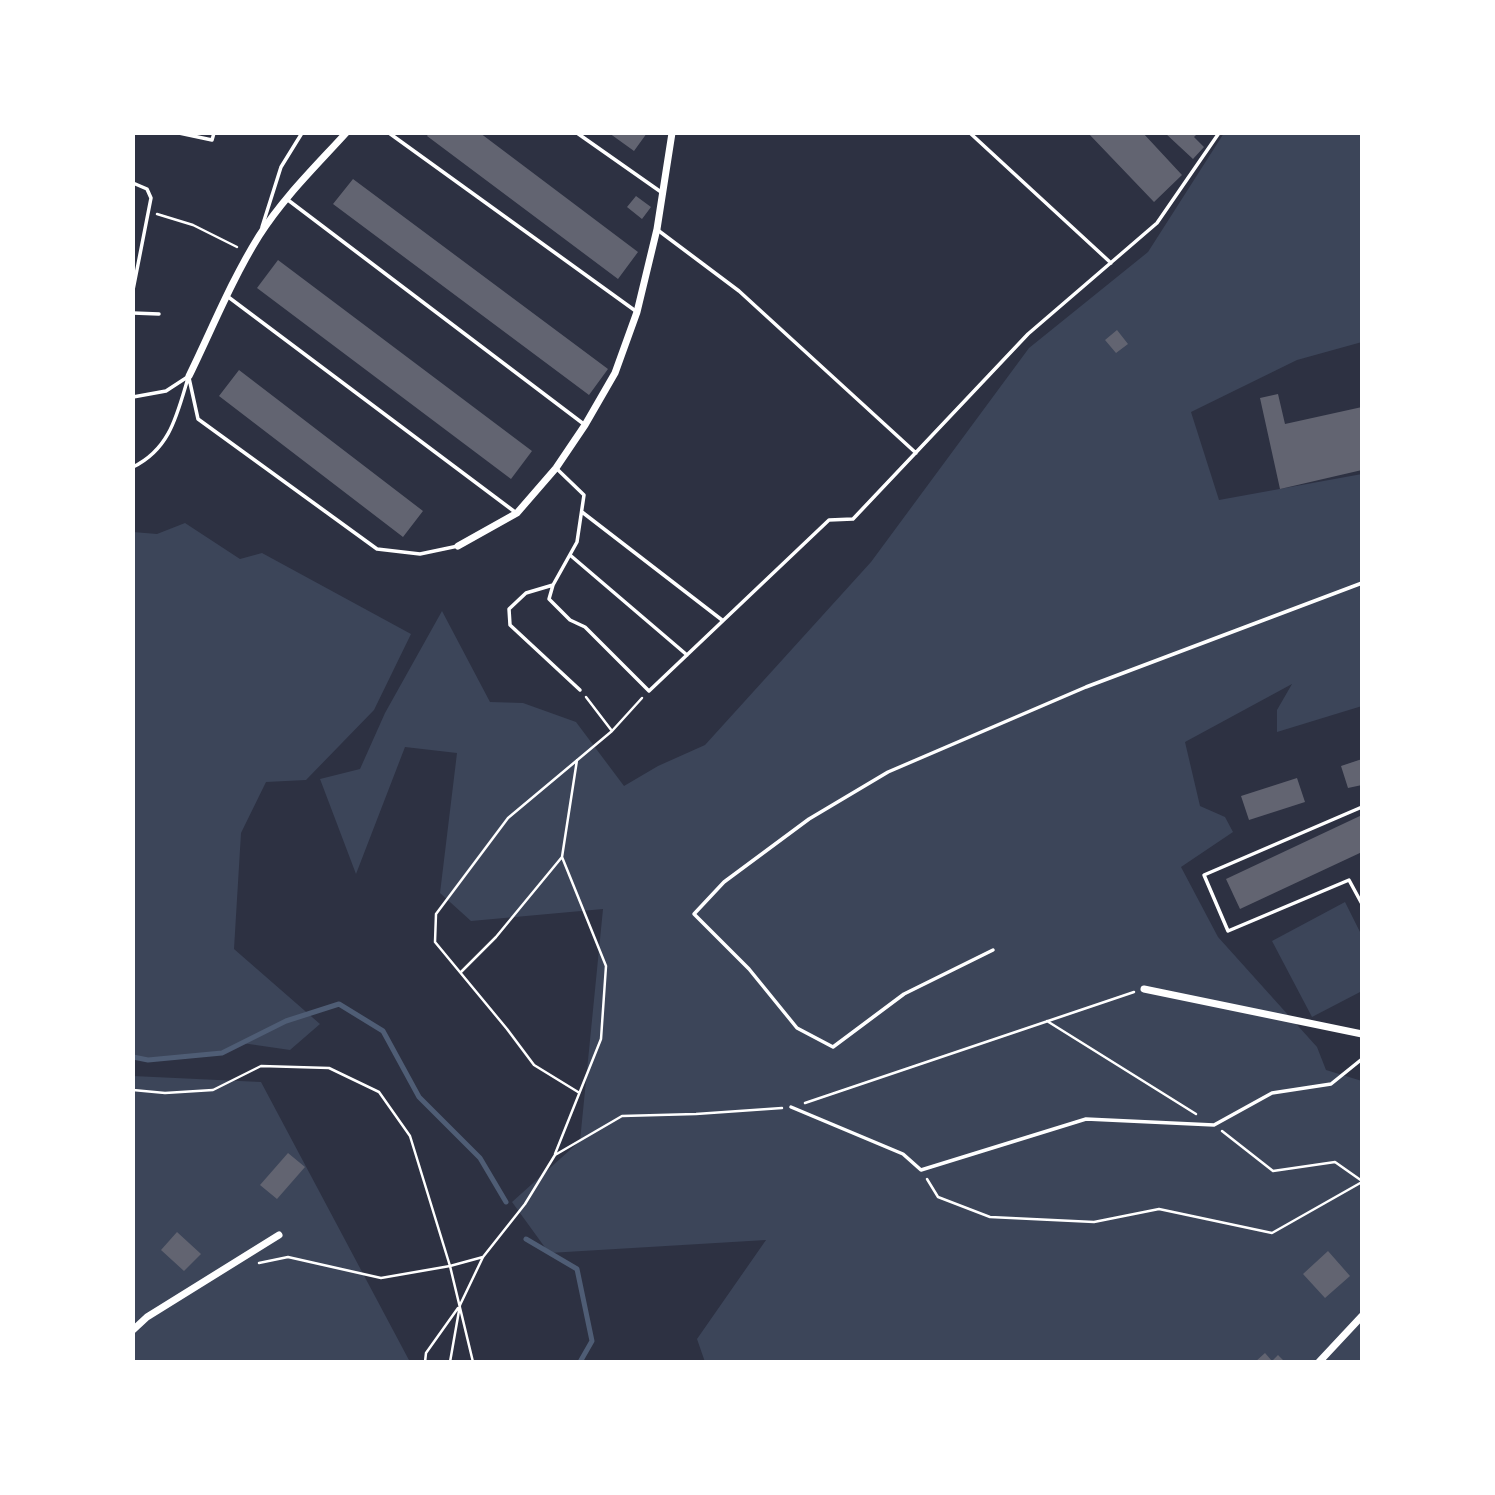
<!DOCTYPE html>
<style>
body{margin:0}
#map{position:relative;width:1495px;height:1495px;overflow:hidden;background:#2d3142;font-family:Overpass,sans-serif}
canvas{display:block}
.frame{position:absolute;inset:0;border:135px solid #fff;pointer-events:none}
</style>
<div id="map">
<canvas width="1495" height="1495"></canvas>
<div class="frame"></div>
</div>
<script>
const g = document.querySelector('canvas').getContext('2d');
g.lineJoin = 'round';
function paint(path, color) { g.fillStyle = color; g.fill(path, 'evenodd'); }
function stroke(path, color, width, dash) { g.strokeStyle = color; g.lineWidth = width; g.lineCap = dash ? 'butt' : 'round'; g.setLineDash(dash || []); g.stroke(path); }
paint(new Path2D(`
 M 1224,133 L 1362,133 L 1362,342 L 1297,360 L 1191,412 L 1219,500 L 1362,474 L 1362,706 L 1277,732 L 1277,710 L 1292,684 L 1185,742 L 1200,806 L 1225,817 L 1233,832 L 1181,867 L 1218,937 L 1317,1047 L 1326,1070 L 1362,1081 L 1362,1362 L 705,1362 L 697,1339 L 766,1240 L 549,1253 L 512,1202 L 580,1141 L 603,909 L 471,921 L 440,893 L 457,753 L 405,747 L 356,874 L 320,779 L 360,769 L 385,713 L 442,611 L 490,702 L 523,703 L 576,722 L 624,786 L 658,766 L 705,745 L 871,562 L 1029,348 L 1148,252 Z
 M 185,523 L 240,559 L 262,553 L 411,634 L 374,710 L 306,780 L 266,782 L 241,833 L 234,949 L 320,1024 L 290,1050 L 242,1043 L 222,1053 L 148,1060 L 133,1057 L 133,532 L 157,534 Z
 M 1345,902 L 1362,936 L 1362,991 L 1312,1017 L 1272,941 Z
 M 133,1076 L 261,1082 L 410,1362 L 133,1362 Z`), '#3c4559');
stroke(new Path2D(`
 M 133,1057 L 148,1060 L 222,1053 L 286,1021 L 339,1004 L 383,1031 L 419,1097 L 480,1158 L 506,1202
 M 526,1239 L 577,1269 L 592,1341 L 580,1362`), '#4f5d75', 5);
paint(new Path2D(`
 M 429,133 L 480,133 L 638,252 L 618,279 L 427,136 Z
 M 609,133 L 647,133 L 634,151 Z
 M 1088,133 L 1143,133 L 1182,175 L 1154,202 Z
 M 1165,133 L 1198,133 L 1194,137 L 1204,147 L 1193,159 Z
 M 353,179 L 608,369 L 589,395 L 333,204 Z
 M 636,196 L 651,207 L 642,219 L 627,207 Z
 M 278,260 L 532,451 L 511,479 L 257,288 Z
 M 1117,330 L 1128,344 L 1116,353 L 1105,340 Z
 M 239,370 L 423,511 L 403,537 L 219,396 Z
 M 1278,394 L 1285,424 L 1362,407 L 1362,470 L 1280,489 L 1260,398 Z
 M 1362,759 L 1362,785 L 1348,788 L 1341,766 Z
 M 1297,778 L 1305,802 L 1249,820 L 1241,796 Z
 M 1362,815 L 1362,852 L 1240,909 L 1226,879 Z
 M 288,1153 L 305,1167 L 277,1199 L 260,1185 Z
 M 177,1232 L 201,1254 L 184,1271 L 161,1250 Z
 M 1328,1251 L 1350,1276 L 1325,1298 L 1303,1274 Z
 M 1265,1353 L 1272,1361 L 1278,1355 L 1285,1362 L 1255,1362 Z`), '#626471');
stroke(new Path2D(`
 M 157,214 L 193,225 L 237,247
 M 586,697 L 612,731
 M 461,972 L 496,937 L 562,857 L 577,760
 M 1047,1021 L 1196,1114
 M 133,1090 L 165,1093 L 213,1090 L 261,1066 L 329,1068 L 379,1092 L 410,1136 L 450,1266 L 483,1257 L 525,1204 L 555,1155 L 622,1116 L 696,1114 L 782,1108
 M 578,1092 L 534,1065 L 507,1029 L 435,942 L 436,914 L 508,818 L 612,731 L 642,698
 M 805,1103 L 1134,992
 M 1222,1131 L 1273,1171 L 1335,1162 L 1362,1181
 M 555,1154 L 601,1039 L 606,966 L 562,857
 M 927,1179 L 938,1197 L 990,1217 L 1094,1222 L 1159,1209 L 1272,1233 L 1362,1182
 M 259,1263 L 288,1257 L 381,1278 L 450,1266 L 473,1362
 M 425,1362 L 426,1353 L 458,1308
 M 450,1362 L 460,1305 L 483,1257`), '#fff', 2.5);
stroke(new Path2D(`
 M 179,133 L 212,140 L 214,133
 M 389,133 L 637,312
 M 577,133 L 661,192
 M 970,133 L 1111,263
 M 133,183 L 147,189 L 151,198 L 133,290
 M 288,200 L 585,425
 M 262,227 L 281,167 L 302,133
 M 659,231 L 739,291 L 916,453
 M 227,296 L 515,512
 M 133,313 L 159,314
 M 189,378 L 198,419 L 377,549 L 420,554 L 458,546
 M 133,397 L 166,391 L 189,376
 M 133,467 C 170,449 177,415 188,378
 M 556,468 L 584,495 L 577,542 L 553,585 L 549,599 L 570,620 L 585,627 L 649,691 L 829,520 L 853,519 L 1028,334 L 1157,223 L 1219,133
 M 582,512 L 722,620
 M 570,555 L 687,655
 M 553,585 L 526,593 L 509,609 L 510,625 L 580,690
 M 1362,807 L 1204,875 L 1228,931 L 1349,880 L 1362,904
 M 993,950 L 904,994 L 833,1047 L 797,1028 L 749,969 L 694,914 L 724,882 L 809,819 L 888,772 L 1086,687 L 1362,583
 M 791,1107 L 903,1154 L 921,1170 L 1086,1119 L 1214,1125 L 1272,1093 L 1331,1084 L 1362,1059`), '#fff', 3.5);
stroke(new Path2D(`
 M 189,376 C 212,329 231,281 259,236 C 283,198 316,166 346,133
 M 458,546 L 517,513 L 556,468 L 585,425 L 615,373 L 637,312 L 657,229 L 672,133
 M 1144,989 L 1362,1034
 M 133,1330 L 147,1317 L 279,1235
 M 1319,1362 L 1362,1316`), '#fff', 7);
</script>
